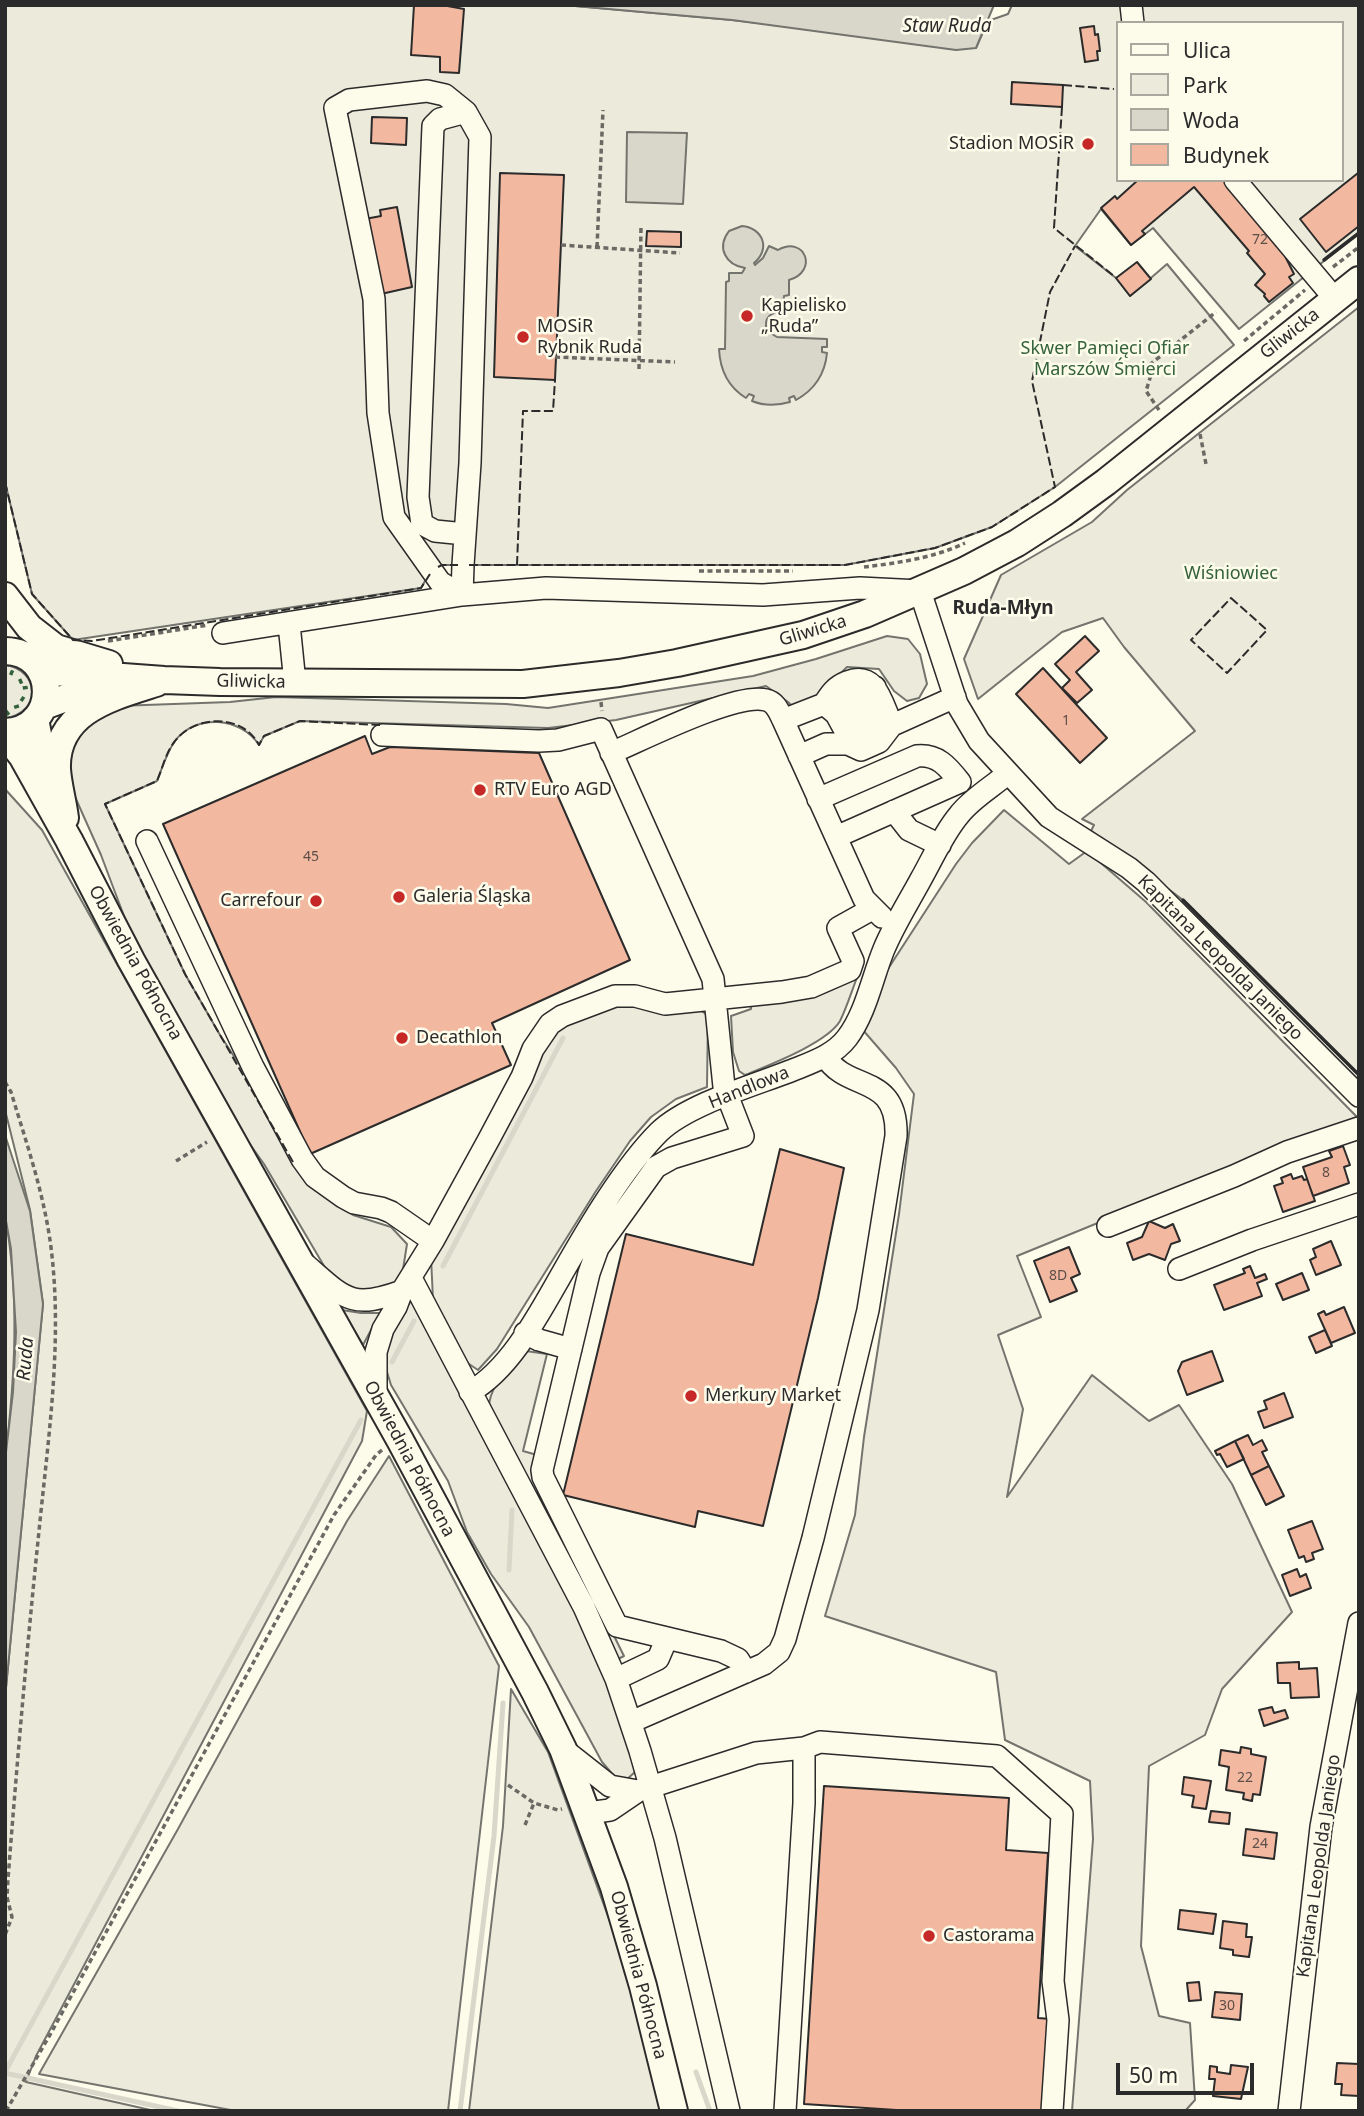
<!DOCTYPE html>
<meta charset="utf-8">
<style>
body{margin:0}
#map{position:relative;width:1364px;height:2116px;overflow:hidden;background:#fdfbea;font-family:"Noto Sans",sans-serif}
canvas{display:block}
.frame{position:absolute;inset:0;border:7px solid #2b2b2b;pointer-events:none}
.legend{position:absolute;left:1116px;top:21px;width:228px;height:161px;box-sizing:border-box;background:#fdfbea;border:2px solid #a9a89e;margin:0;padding:9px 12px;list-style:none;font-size:21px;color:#2b2b2b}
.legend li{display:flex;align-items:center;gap:14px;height:35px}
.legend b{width:35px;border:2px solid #a9a89e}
.scale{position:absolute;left:1116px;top:2063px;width:138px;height:32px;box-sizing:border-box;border:4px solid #2b2b2b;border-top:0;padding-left:9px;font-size:21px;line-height:24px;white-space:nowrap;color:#2b2b2b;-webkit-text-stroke:5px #fdfbea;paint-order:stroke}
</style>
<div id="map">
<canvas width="1364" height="2116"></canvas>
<div class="frame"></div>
<ul class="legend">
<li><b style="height:9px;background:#fdfbea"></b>Ulica</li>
<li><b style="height:19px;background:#ecebdb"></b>Park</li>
<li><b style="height:19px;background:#d8d7c9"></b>Woda</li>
<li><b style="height:19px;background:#f2b8a0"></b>Budynek</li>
</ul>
<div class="scale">50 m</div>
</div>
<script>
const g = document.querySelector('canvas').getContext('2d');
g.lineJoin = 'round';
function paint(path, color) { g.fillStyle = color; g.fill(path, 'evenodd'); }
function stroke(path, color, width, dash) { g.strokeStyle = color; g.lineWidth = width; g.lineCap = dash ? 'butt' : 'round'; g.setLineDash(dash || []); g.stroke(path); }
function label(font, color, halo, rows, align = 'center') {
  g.font = font + ' "Noto Sans",sans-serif'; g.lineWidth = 5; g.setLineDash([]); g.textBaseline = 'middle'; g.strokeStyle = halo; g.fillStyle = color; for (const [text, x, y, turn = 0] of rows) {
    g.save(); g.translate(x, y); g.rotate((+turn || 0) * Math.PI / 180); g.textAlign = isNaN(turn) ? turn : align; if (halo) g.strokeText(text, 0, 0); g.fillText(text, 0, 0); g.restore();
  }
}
const green = new Path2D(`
 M 5,5 L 564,5 L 732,20 L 976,48 L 988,21 L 1008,14 L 1012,5 L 1359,5 L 1359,233 L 1239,329 L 1153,228 L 1131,245 L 1101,209 L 1075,246 L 1116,278 L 1130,296 L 1167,264 L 1234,345 L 1055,487 L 992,527 L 935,548 L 845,565 L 442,565 L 428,576 L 421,588 L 73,640 L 32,594 L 5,482 ZM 1117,23 L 1341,23 L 1341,180 L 1117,180 Z
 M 1359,307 L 1359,1075 L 1183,900 L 1091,831 L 1094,825 L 1082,819 L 1195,731 L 1124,647 L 1103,618 L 1062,632 L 978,699 L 964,659 L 1001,575 L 1092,522 L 1127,490 Z
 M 887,636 L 908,639 L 920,654 L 927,684 L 919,698 L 907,701 L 894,691 L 879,669 L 847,667 L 800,714 L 788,702 L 766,686 L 616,720 L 548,728 L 300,721 L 264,736 L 259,745 C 241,717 196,713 175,741 C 167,752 162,768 157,781 L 105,804 L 185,974 L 220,1035 L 326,1196 L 353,1215 L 391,1227 L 407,1244 L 401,1282 C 370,1295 352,1295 327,1271 L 264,1164 L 229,1115 L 130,932 L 101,855 L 67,779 L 70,751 L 86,727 L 117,706 L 230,702 L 276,697 L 506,704 L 548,708 L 753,676 L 816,659 Z
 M 5,665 C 41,670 41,714 5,718 Z
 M 5,789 L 42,830 L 367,1411 L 362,1441 L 36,2056 L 26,2082 L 155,2111 L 5,2111 L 5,1698 L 43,1304 L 30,1210 L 5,1110 Z
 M 1004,810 L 1069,864 L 1087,851 L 1146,902 L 1357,1117 L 1017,1256 L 1041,1317 L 998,1335 L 1023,1409 L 1007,1497 L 1092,1375 L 1149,1421 L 1179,1405 L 1232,1484 L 1292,1612 L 1222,1689 L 1205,1735 L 1149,1766 L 1141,1946 L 1159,2016 L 1190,2023 L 1195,2100 L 1185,2111 L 1072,2111 L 1093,1839 L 1090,1781 L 1005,1740 L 996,1672 L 825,1616 L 855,1515 L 864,1437 L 899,1214 L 914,1094 L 896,1068 L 862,1029 L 886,972 L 956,864 L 972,843 Z
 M 858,975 C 852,990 847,1007 840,1021 C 827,1043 769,1065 745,1075 L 739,1071 L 733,1052 L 731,1016 L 751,1009 L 751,1004 Z
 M 610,1004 L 694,1007 L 708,1015 L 707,1087 L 676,1099 L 651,1117 L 630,1141 L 596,1191 L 497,1349 L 478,1370 L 463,1360 L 433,1300 L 431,1257 L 552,1033 Z
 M 5,1215 C 20,1297 15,1378 5,1461 Z
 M 411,1301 L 489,1440 L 606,1673 L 634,1756 L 635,1772 L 626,1780 L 615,1777 L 602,1762 L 529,1627 L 491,1574 L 467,1532 L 448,1481 L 391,1385 L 383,1359 L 390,1330 Z
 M 342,1310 L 361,1313 L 380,1313 L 363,1345 Z
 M 526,1351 L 547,1354 L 523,1451 L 537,1455 L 536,1479 L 624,1656 L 618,1659 L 489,1409 C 488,1385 511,1368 526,1351 Z
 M 389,1456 L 499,1666 L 448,2111 L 236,2111 L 39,2074 L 178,1829 L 347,1521 Z
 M 511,1689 L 548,1752 L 620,1949 L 661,2111 L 469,2111 L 503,1826 Z`);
paint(green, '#ecebdb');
stroke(green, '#74746e', 2);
const water = new Path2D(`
 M 564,5 L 994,5 L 976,48 L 956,50 L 732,20 Z
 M 627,132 L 687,133 L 683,204 L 626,202 Z
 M 742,226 C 763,228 771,249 754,263 L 755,265 L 763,258 L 769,246 L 778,250 C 805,235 819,271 789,280 L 789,295 L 784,296 L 783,312 C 771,311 763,318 767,331 L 777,337 L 827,339 L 827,347 L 822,347 L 822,352 L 827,353 C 825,374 814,390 796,400 L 794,396 L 789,398 L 790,402 C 776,406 764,406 752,401 L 754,396 L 749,394 L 746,398 C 728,387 720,370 719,349 L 725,349 L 726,282 L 729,281 L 729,273 L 742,273 L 745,268 C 726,265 716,248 729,231 Z
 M 5,1135 L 30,1211 L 43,1304 L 5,1698 L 5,1461 L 13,1392 L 16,1332 L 11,1249 L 5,1215 Z`);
paint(water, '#d8d7c9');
stroke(water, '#74746e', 2);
stroke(new Path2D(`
 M 443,1266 L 563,1038
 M 392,1362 L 414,1321
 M 509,1570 L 512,1510
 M 5,2072 L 361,1420
 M 696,2072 L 710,2111
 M 5,2073 L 178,2111
 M 460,2111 L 494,1836 L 503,1703`), '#d8d7c9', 5);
const building = new Path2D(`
 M 414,5 L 442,5 L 464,9 L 459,73 L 440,72 L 440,57 L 411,55 Z
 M 1094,26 L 1095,35 L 1098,34 L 1100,51 L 1097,51 L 1098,60 L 1085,62 L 1080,28 Z
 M 1012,82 L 1063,85 L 1062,107 L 1011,104 Z
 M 372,117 L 407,118 L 406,145 L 371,143 Z
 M 500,173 L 564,175 L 555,380 L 494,377 Z
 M 1358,173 L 1359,226 L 1326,252 L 1300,219 Z
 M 1138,180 L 1229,180 L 1290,253 L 1285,256 L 1294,274 L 1289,277 L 1293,283 L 1269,302 L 1264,296 L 1265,294 L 1255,285 L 1265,274 L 1247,253 L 1249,251 L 1194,187 L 1142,231 L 1145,234 L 1131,245 L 1101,208 L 1115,196 L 1117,199 Z
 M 397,207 L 412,287 L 381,294 L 365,219 L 381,216 L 380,210 Z
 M 647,231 L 681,232 L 681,247 L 646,246 Z
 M 1137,262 L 1151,279 L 1130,296 L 1116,278 Z
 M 1085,636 L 1099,651 L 1076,672 L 1092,690 L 1077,703 L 1062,688 L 1070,680 L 1055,664 Z
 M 1043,668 L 1107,738 L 1080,763 L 1016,694 Z
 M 365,736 L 372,754 L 390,747 L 539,753 L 630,960 L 492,1023 L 511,1065 L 310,1154 L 163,824 Z
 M 1343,1146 L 1350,1165 L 1344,1167 L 1349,1183 L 1313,1196 L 1303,1167 L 1332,1157 L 1329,1151 Z
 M 780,1149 L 844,1168 L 818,1298 L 763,1526 L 698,1511 L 695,1527 L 563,1495 L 626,1234 L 753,1265 Z
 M 1291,1174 L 1293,1179 L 1302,1176 L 1304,1180 L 1307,1179 L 1315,1201 L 1283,1212 L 1274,1186 L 1283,1183 L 1281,1178 Z
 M 1149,1221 L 1165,1228 L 1173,1224 L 1180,1241 L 1171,1244 L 1165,1260 L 1149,1254 L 1133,1260 L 1127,1243 L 1142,1237 Z
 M 1331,1241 L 1341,1265 L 1316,1275 L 1310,1260 L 1316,1257 L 1313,1249 Z
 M 1069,1247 L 1080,1274 L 1071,1278 L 1077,1291 L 1050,1302 L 1034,1261 Z
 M 1250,1266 L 1255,1278 L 1265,1274 L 1267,1279 L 1257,1283 L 1262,1296 L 1224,1310 L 1214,1285 L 1245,1273 L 1243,1269 Z
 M 1302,1273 L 1309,1290 L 1283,1300 L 1276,1284 Z
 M 1344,1307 L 1355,1333 L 1331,1343 L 1318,1314 L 1324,1311 L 1326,1315 Z
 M 1325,1330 L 1332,1346 L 1316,1353 L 1309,1337 Z
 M 1212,1351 L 1223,1381 L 1187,1395 L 1178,1371 L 1182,1362 Z
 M 1284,1393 L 1293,1417 L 1264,1428 L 1258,1412 L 1267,1409 L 1264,1401 Z
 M 1248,1435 L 1253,1445 L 1262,1440 L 1267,1450 L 1262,1452 L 1269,1466 L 1251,1475 L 1235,1441 Z
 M 1235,1441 L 1244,1459 L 1227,1467 L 1220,1454 L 1217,1455 L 1215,1451 Z
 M 1269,1466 L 1284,1496 L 1266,1505 L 1251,1475 Z
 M 1312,1521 L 1323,1549 L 1312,1553 L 1314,1559 L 1306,1562 L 1304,1556 L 1299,1558 L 1288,1530 Z
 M 1297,1569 L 1300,1577 L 1306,1574 L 1311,1588 L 1290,1596 L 1282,1575 Z
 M 1299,1662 L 1299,1669 L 1317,1668 L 1319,1697 L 1291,1698 L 1290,1683 L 1278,1683 L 1277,1663 Z
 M 1272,1707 L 1274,1713 L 1285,1710 L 1288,1718 L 1264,1726 L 1259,1710 Z
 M 1241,1747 L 1251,1749 L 1251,1754 L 1266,1757 L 1260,1795 L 1253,1794 L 1252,1801 L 1243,1799 L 1244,1793 L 1226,1790 L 1229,1767 L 1219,1765 L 1221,1750 L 1240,1753 Z
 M 1184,1777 L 1211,1781 L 1206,1809 L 1192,1807 L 1194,1796 L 1182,1794 Z
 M 824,1786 L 1009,1798 L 1006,1850 L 1048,1853 L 1038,2018 L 1051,2019 L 1045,2111 L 912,2111 L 804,2104 Z
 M 1211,1811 L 1230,1813 L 1229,1824 L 1209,1822 Z
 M 1246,1829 L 1277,1833 L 1274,1859 L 1243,1855 Z
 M 1180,1910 L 1216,1914 L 1213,1934 L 1178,1929 Z
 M 1223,1921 L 1247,1924 L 1246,1937 L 1252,1937 L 1249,1957 L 1233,1955 L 1233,1950 L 1220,1948 Z
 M 1199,1982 L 1201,2000 L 1189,2001 L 1187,1983 Z
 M 1215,1992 L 1242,1994 L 1240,2020 L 1212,2017 Z
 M 1337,2063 L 1359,2064 L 1359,2096 L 1341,2095 L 1342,2084 L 1335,2084 Z
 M 1231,2065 L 1248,2067 L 1241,2099 L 1213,2096 L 1215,2079 L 1209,2079 L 1210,2066 L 1217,2067 L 1217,2072 L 1230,2074 Z`);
paint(building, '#f2b8a0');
stroke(building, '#2b2b2b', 2);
const minor = new Path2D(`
 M 1131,5 L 1133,23
 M 1235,180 L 1335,299
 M 465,534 L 435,531 L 422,524 L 418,497 L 433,126 L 440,119 L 466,112 L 480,137 L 470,463 L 463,565 L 462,595 L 440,582 L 394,517 L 378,413 L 374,299 L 335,108 L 349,100 L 427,91 L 445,95 L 466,112
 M 289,624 L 295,683
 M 223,633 L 462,595 L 546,588 L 763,595 L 860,588 L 920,591 L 957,704 L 979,741 L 1049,817 L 1129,868 L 1146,882 L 1359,1096
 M 783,720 L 824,704 L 840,703 L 875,687
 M 841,722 L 882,704
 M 382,735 L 539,741 L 558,740 L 601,729 L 713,979 L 724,1087 L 743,1136 L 672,1158 L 656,1167 L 598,1248 L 589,1273 L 542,1470 L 543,1477 L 617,1626 L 721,1651 L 738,1659 L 746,1672
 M 848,744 L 861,750 L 879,742 L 892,725 C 882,704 877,670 847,682 C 835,687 831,693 824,704 L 836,714 L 848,736 L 889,718
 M 611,753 C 642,740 736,692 766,700 C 776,702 779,712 783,720 L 864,899 L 882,917
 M 799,756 L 826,744 L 848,744 L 857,741 L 955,697
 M 818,799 L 917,756 C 938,754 948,767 960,782 L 836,837
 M 894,811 L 909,830 L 940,845
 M 147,841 L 253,1067 L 302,1159 L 315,1177 L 343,1197 L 354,1203 L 381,1208 L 391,1212 L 433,1241
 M 1108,1226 L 1234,1176 L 1287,1152 L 1359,1128
 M 306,1265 C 344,1298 351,1310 402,1291
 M 1179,1269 L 1252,1240 L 1359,1204
 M 411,1278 L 584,1607 L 616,1679 L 640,1751 L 665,1838 L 729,2111
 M 525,1333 L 539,1340 L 571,1349
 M 470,1392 C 511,1369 540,1312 563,1272 C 588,1228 624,1167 659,1132 C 688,1104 755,1085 793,1070 C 813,1062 834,1055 847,1038 C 866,1013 872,978 884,949 C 894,925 908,903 921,879 C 933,858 943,834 959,815 C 971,799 992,787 1007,774
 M 376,1396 L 376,1352 L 383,1329 L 396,1307 L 402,1291 L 433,1241 L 489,1139 L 522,1077 L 533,1049 L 550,1024 L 562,1016 L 615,996 L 635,996 L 665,1004 L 782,992 L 811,987 L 850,970 L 853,961 L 838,928 L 872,909
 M 616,1679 L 658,1659 L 667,1638
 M 631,1722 L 764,1664 L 779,1652 L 785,1639 L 813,1538 L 868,1310 L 896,1136 C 898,1072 847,1093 825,1056
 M 563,1749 L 610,1786 L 638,1791
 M 588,1813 L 610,1810 L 638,1791 L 756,1753 L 804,1748 L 820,1742 L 997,1756 L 1062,1814 L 1053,1981 L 1058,2020 L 1052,2111
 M 785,2111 L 804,1803 L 804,1748
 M 1289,2111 L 1321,1827 L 1359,1623`);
const major = new Path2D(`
 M 5,596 L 29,627 L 56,648 L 109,664
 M 5,651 C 59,652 60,730 5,732
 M 41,671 L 164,680 L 220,682 L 523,684 L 619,673 L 677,663 L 803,635 L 865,614 L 964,571 L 1017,543 L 1062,514 L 1106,482 L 1359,280
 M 44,706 L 82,692 L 113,687
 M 35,719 L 41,750 L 51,785
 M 5,734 L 22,756 L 69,840 L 131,960 L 400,1440 L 535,1692 L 563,1749 L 614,1887 L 643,1986 L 674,2111
 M 65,818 C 63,802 58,785 57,769 C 55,711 112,697 156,683`);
stroke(minor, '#2b2b2b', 24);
stroke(major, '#2b2b2b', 30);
stroke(new Path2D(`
 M 561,245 L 680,253
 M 597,247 L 603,110
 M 1333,267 L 1359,247
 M 1244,341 L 1305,290
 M 555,357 L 675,362
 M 639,369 L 641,225
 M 1159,410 L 1146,391 L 1151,375 L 1148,366 L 1216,312
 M 1200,434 L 1206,464
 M 864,567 C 897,563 934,558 965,543
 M 699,571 L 793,571
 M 108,641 L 208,625
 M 601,702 L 602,711
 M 5,1082 L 11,1092 C 27,1145 46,1199 52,1256 C 62,1346 48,1440 39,1531 C 27,1647 17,1763 8,1879 L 7,1897 L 12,1917 L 5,1935
 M 176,1161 L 207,1142
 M 508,1785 L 534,1803 L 558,1810 L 562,1809
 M 525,1825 L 534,1803
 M 6,2111 L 51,2033 L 334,1515 L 376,1455 L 382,1450`), '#6a6964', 3.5, [5, 3.5]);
stroke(minor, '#fdfbea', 21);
stroke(major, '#fdfbea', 26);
stroke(new Path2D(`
 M 10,672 L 17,675
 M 19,682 L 26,679
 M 25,686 L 26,693
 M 21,698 L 27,702
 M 16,705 L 18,711
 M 6,714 L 11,710`), '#34623c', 5, [3.5, 5]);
stroke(new Path2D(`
 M 1063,85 L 1114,89
 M 1062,107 L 1054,228 L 1114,276
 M 5,482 L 32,594 L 73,640 L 92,641 L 421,588 L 430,574
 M 469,565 L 845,565 L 935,548 L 992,527 L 1055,487 L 1032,381 L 1050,292 L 1075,246
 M 517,565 L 523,411 L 553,411 L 555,380
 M 438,567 L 442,565 L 458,565
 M 1231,598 L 1267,630 L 1227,673 L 1191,640 Z
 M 293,1162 L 185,974 L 105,804 L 157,781 C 163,767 166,752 175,741 C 196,714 243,714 259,745 L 264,736 L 300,721 L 380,725`), '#2b2b2b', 2, [9, 3.5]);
stroke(new Path2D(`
 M 1324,260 L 1359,233
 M 1183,900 L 1359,1075`), '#2b2b2b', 3.5);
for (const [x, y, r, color] of [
 [1088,144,7,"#c62828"],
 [747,316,7,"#c62828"],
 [523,337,7,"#c62828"],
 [480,790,7,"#c62828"],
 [399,897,7,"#c62828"],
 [316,901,7,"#c62828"],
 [402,1038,7,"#c62828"],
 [691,1396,7,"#c62828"],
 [929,1936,7,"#c62828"]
]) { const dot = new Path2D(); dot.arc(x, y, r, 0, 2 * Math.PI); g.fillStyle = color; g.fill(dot); stroke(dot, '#fdfbea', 2.5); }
label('14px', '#5d4e48', null, [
 ["72",1260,240],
 ["1",1066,721],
 ["45",311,857],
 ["8",1326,1173],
 ["8D",1058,1276],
 ["22",1245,1778],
 ["24",1260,1844],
 ["30",1227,2006]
]);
label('18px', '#2b2b2b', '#fdfbea', [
 ["Stadion MOSiR",1074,144,"right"],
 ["Kąpielisko",761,306],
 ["„Ruda”",761,327],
 ["MOSiR",537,327],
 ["Rybnik Ruda",537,348],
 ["RTV Euro AGD",494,790],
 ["Galeria Śląska",413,897],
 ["Carrefour",302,901,"right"],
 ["Decathlon",416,1038],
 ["Merkury Market",705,1396],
 ["Castorama",943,1936]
], 'left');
label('18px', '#2b2b2b', '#fdfbea', [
 ["Gliwicka",1290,334,-38],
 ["Gliwicka",813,631,-17],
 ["Gliwicka",251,682,1],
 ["Kapitana Leopolda Janiego",1220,958,45],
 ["Obwiednia Północna",135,963,61],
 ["Handlowa",749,1088,-22],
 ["Obwiednia Północna",409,1459,62],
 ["Kapitana Leopolda Janiego",1319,1866,-82],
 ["Obwiednia Północna",638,1975,75]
]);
label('18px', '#34623c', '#fdfbea', [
 ["Skwer Pamięci Ofiar",1105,349],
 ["Marszów Śmierci",1105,370],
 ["Wiśniowiec",1231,574]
]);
label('italic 19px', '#2b2b2b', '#fdfbea', [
 ["Staw Ruda",947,27],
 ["Ruda",26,1359,-85]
]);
label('bold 19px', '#2b2b2b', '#fdfbea', [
 ["Ruda-Młyn",1003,609]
]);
</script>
